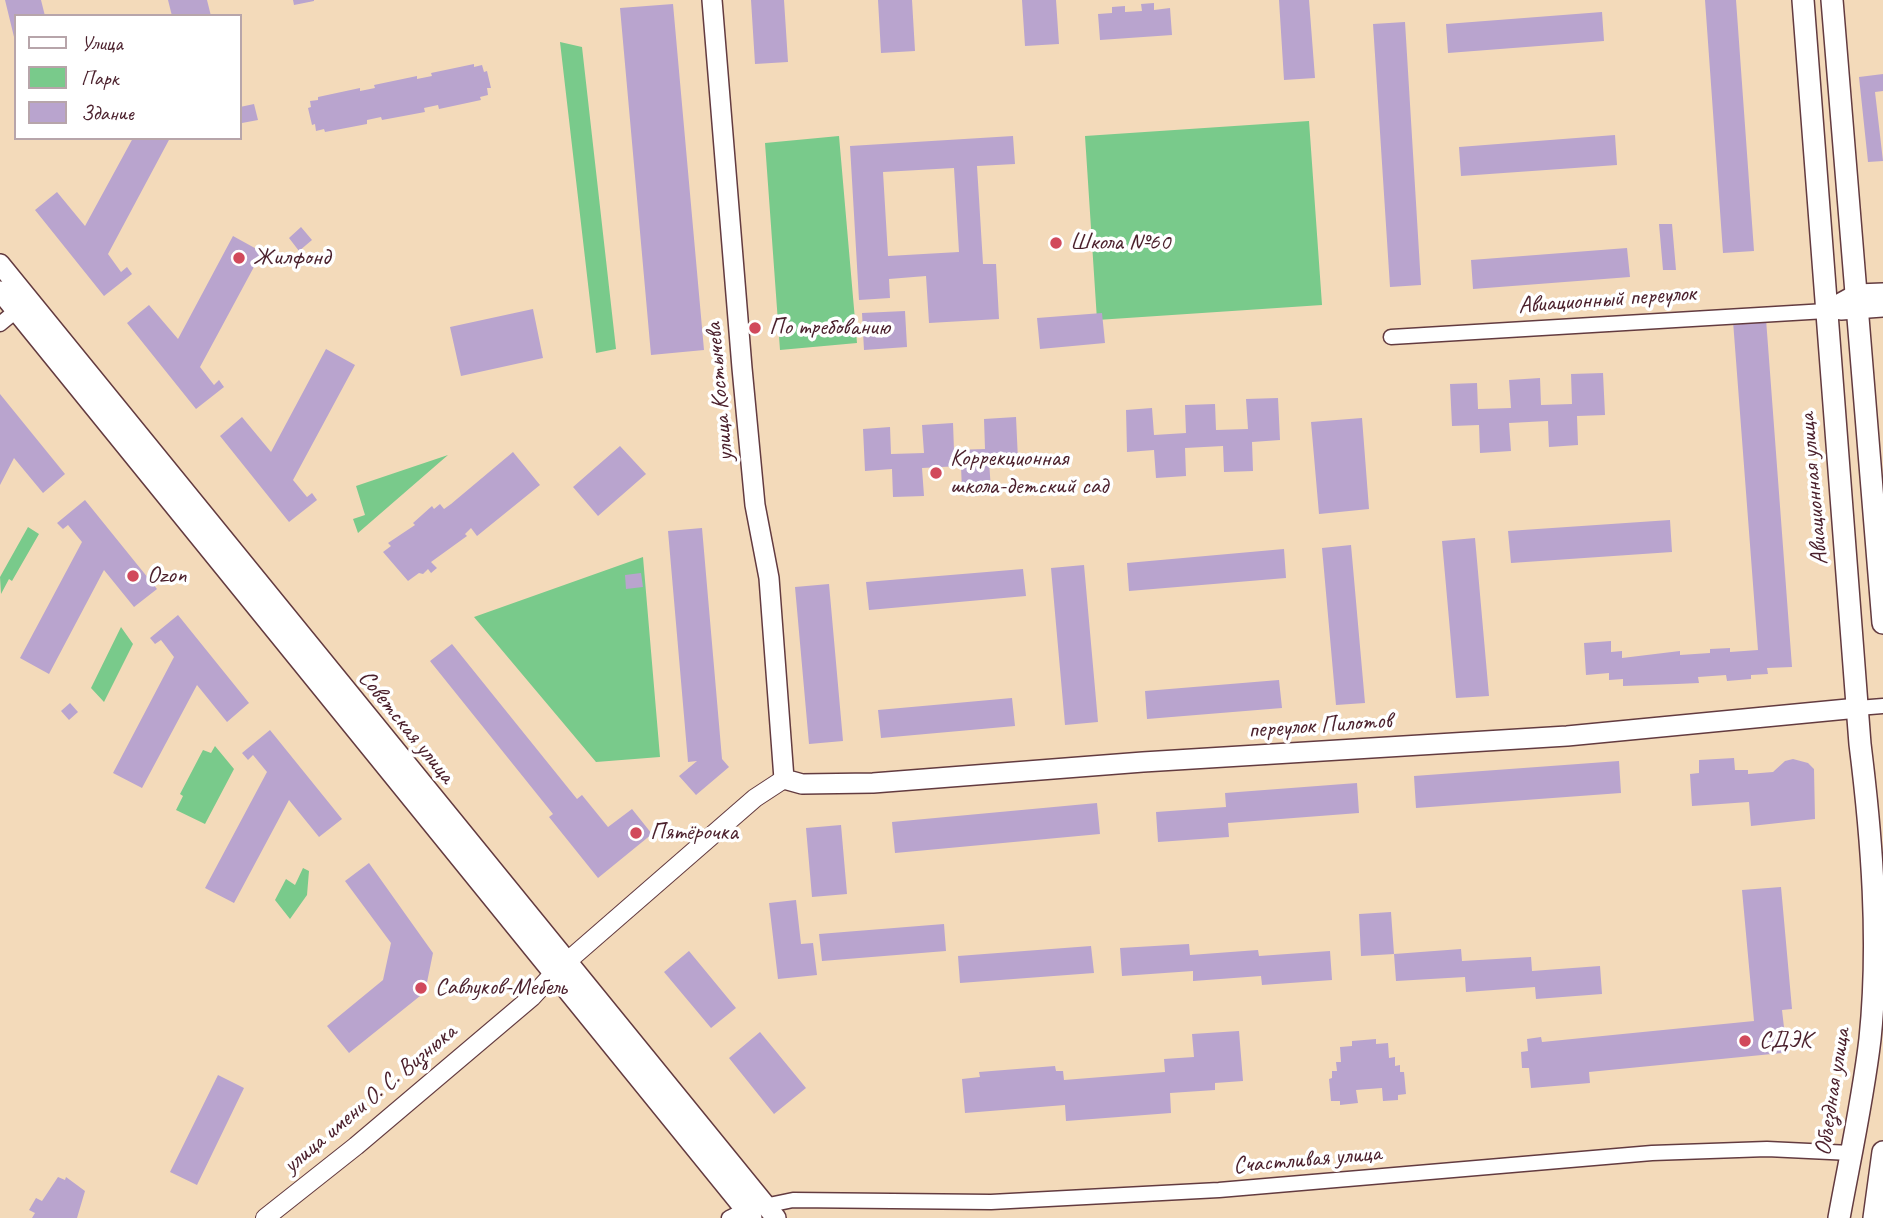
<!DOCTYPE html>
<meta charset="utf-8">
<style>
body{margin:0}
#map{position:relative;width:1883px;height:1218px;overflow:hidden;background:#f3daba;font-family:Caveat,sans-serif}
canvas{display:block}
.legend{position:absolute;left:14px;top:14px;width:228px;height:126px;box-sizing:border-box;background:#fff;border:2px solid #b7a5aa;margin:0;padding:9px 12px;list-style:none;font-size:21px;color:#4a1f2b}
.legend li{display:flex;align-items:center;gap:14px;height:35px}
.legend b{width:35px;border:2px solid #b7a5aa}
</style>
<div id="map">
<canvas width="1883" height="1218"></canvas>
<ul class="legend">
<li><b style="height:9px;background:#fff"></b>Улица</li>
<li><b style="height:19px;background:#79ca8b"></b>Парк</li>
<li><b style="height:19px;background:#b9a4ce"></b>Здание</li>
</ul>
</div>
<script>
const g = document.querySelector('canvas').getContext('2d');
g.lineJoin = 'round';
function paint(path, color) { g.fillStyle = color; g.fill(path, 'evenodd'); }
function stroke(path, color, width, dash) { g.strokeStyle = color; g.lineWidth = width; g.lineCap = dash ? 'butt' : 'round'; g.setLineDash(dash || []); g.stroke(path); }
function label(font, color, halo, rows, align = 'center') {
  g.font = font + ' Caveat,sans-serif'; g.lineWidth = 7; g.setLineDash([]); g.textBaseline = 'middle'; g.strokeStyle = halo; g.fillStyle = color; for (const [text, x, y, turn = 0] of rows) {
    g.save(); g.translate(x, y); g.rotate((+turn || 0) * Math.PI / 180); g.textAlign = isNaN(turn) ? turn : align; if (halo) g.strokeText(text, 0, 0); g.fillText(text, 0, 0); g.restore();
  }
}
paint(new Path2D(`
 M 560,42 L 582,47 L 616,349 L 596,353 Z
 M 1309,121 L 1322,305 L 1097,320 L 1085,136 Z
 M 839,136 L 857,343 L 780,350 L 765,143 Z
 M 448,455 L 358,533 L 353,519 L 365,515 L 356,486 Z
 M 28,527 L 39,534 L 12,581 L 9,579 L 1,594 L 0,577 Z
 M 643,557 L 660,757 L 596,762 L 474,617 Z
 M 121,627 L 133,644 L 104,702 L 91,688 Z
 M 215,746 L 234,769 L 205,824 L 176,810 L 183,796 L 180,794 L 203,750 L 211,753 Z
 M 303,868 L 309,871 L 307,895 L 290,919 L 275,900 L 286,879 L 295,885 Z`), '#79ca8b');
paint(new Path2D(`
 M 5,0 L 41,0 L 45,16 L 16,16 L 15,41 Z
 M 168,0 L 207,0 L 211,16 L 172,16 Z
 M 293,0 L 314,0 L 314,1 L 294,5 Z
 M 751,0 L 784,0 L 788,62 L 755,64 Z
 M 878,0 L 912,0 L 915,51 L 881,53 Z
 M 1022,0 L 1056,0 L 1059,44 L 1025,46 Z
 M 1279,0 L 1309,0 L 1315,78 L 1284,80 Z
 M 1705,0 L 1736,0 L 1754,251 L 1723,253 Z
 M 1154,3 L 1154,10 L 1170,8 L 1172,35 L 1100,40 L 1098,14 L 1112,13 L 1112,7 L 1125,6 L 1125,12 L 1142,11 L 1141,4 Z
 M 673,4 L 704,350 L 651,355 L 620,8 Z
 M 1602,12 L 1604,41 L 1448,53 L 1446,24 Z
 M 1405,22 L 1421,285 L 1390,287 L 1373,24 Z
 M 474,64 L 474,67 L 482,65 L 484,72 L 487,71 L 491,88 L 487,88 L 488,95 L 480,97 L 481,100 L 439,109 L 438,105 L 424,108 L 425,112 L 382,120 L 381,117 L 367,120 L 367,124 L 325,132 L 324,129 L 316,131 L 315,124 L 312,125 L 308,108 L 311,107 L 310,101 L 318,100 L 318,97 L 360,88 L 360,91 L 375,88 L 374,85 L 417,76 L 417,79 L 432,76 L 431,73 Z
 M 1883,74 L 1883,91 L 1875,92 L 1883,161 L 1868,162 L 1859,77 Z
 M 254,104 L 258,120 L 242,123 L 240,107 Z
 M 1615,135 L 1617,165 L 1461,176 L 1459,147 Z
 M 1013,136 L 1015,164 L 977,166 L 983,264 L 996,264 L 999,319 L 929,323 L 926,276 L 889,279 L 890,298 L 859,300 L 850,146 ZM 954,168 L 959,252 L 888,256 L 883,172 Z
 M 133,138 L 170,138 L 108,254 L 121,272 L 127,267 L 132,274 L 104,296 L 35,210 L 57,192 L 85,226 Z
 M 1659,224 L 1672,224 L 1676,270 L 1663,270 Z
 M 301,227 L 312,240 L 299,251 L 289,238 Z
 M 233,236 L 262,252 L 200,367 L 214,385 L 219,380 L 224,387 L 196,409 L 127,323 L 149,305 L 178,339 Z
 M 1627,248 L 1630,277 L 1473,289 L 1471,260 Z
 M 533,309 L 543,358 L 461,376 L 450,327 Z
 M 905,311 L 907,347 L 864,350 L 862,313 Z
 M 1102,313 L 1105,343 L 1040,349 L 1037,318 Z
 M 1766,319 L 1792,667 L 1767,668 L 1768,674 L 1751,675 L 1751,679 L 1727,681 L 1726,675 L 1698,677 L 1699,683 L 1677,684 L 1623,686 L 1623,679 L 1609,680 L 1609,673 L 1586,675 L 1584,643 L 1611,641 L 1611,652 L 1622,651 L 1622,658 L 1680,651 L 1680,655 L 1710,653 L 1710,649 L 1730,648 L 1730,652 L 1758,650 L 1733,321 Z
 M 326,349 L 355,365 L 293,480 L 307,497 L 312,493 L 317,500 L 289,522 L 220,436 L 242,417 L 271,452 Z
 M 1603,373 L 1605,415 L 1577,416 L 1578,445 L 1549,447 L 1548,421 L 1509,423 L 1511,451 L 1480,453 L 1479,425 L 1452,426 L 1450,384 L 1477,383 L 1478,409 L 1511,408 L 1509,380 L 1540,378 L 1541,405 L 1572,404 L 1571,374 Z
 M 0,394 L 65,474 L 43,493 L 14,458 L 0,485 Z
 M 1278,398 L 1280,440 L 1252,442 L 1253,471 L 1224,472 L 1223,446 L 1185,448 L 1186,476 L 1156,478 L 1154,450 L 1127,452 L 1126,410 L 1152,408 L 1154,435 L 1186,433 L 1185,405 L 1215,404 L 1216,430 L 1248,429 L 1246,399 Z
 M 1016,417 L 1018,460 L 989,461 L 991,490 L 962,491 L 961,466 L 922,468 L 924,496 L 893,497 L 892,469 L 865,471 L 863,429 L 890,427 L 891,454 L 924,453 L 922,425 L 953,423 L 954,450 L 985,449 L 984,419 Z
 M 1362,418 L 1369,509 L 1319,514 L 1311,422 Z
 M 620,446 L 646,474 L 598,516 L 573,487 Z
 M 513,452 L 540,485 L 477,536 L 471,528 L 465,534 L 467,536 L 431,562 L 437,568 L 431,573 L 428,569 L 423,574 L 419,573 L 408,581 L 383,552 L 391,546 L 388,543 L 415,525 L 413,523 L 432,506 L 434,509 L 440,504 L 444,509 L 451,504 Z
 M 85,500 L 157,589 L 134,607 L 104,570 L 49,674 L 20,658 L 82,542 L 68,525 L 63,529 L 57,523 Z
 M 1670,520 L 1672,552 L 1511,563 L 1508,531 Z
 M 702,528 L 722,759 L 729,767 L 696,795 L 679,776 L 697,761 L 688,762 L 668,531 Z
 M 1475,538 L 1489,696 L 1456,698 L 1442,541 Z
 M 1351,545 L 1365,703 L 1336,705 L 1322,548 Z
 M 1284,549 L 1286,578 L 1129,591 L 1127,563 Z
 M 1084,565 L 1098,722 L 1065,725 L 1051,568 Z
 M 1023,569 L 1026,596 L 869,610 L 866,582 Z
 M 641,573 L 643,587 L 626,589 L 625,575 Z
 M 829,584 L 843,741 L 809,744 L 795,587 Z
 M 178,615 L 249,703 L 227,722 L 197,685 L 142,788 L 113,773 L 174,657 L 161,640 L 155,644 L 150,638 Z
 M 452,644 L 577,799 L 582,795 L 608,827 L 632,809 L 652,834 L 598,878 L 549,817 L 553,814 L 430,661 Z
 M 1279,680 L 1282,708 L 1147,719 L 1145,691 Z
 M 1012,698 L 1015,726 L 881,738 L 878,710 Z
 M 70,703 L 78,712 L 69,720 L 61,711 Z
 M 270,730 L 342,819 L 319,837 L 289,800 L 234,903 L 205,888 L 267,772 L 253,755 L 248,760 L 242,753 Z
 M 1734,758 L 1735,770 L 1748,770 L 1748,774 L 1773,772 L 1785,761 L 1793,759 L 1808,763 L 1814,769 L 1815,819 L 1751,826 L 1749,802 L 1692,806 L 1690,774 L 1699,773 L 1699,760 Z
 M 1619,761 L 1621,793 L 1416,808 L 1414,776 Z
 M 1357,783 L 1359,813 L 1228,823 L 1229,837 L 1158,842 L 1156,812 L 1226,807 L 1225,793 Z
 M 1097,803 L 1100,834 L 895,853 L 892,822 Z
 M 841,825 L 847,894 L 812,897 L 806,828 Z
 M 369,863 L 433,953 L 425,992 L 349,1053 L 327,1026 L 383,980 L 391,943 L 345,881 Z
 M 1781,887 L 1792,1009 L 1782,1010 L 1785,1036 L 1780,1036 L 1782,1053 L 1589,1072 L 1590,1083 L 1531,1088 L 1529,1068 L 1522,1068 L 1521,1052 L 1528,1051 L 1527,1039 L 1541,1037 L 1542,1042 L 1754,1021 L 1742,890 Z
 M 796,900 L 801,944 L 813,943 L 817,975 L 778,979 L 769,903 Z
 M 1391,912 L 1394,954 L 1361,956 L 1359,914 Z
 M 944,924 L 946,951 L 822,961 L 819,934 Z
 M 1189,944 L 1190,955 L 1258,950 L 1259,956 L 1330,951 L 1332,980 L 1262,985 L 1261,976 L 1193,981 L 1193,971 L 1122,976 L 1120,948 Z
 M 1091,946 L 1094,973 L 960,983 L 958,956 Z
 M 1461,949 L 1462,961 L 1531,957 L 1532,971 L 1600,966 L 1602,994 L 1536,999 L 1535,987 L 1466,992 L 1465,977 L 1396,981 L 1394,954 Z
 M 689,951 L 736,1008 L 711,1028 L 664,972 Z
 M 1239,1031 L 1243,1081 L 1215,1083 L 1215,1090 L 1170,1093 L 1171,1113 L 1066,1121 L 1065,1105 L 965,1113 L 962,1079 L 980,1077 L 979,1072 L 1055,1066 L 1056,1071 L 1063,1071 L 1064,1080 L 1165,1072 L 1164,1059 L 1194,1057 L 1192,1034 Z
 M 760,1032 L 806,1088 L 774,1114 L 729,1058 Z
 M 1376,1039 L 1376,1044 L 1388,1043 L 1389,1058 L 1395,1057 L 1395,1066 L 1400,1065 L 1400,1072 L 1404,1072 L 1406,1094 L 1398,1095 L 1398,1100 L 1383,1101 L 1382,1088 L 1356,1090 L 1358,1103 L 1340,1105 L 1340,1101 L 1331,1101 L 1329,1079 L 1332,1078 L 1332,1071 L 1337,1071 L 1336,1062 L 1341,1062 L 1340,1047 L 1352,1046 L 1352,1041 Z
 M 218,1075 L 244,1088 L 197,1185 L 170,1172 Z
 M 58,1177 L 65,1180 L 66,1177 L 85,1191 L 77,1218 L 32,1218 L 35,1213 L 29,1210 L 36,1198 L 42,1201 Z`), '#b9a4ce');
const minor = new Path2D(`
 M 0,324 L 22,306
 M 1391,337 L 1826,311
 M 1858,708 L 1883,706
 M 729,1218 L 745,1210 L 793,1200 L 991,1202 L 1219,1190 L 1652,1153 L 1767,1149 L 1851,1153`);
const tertiary = new Path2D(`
 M 265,1218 L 356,1146 L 532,997 L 555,972 L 755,798 L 784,779`);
const secondary = new Path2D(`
 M 712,0 L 742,368 L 755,505 L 769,578 L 784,779 L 802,784 L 873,783 L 1143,762 L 1567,736 L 1858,708
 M 0,264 L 776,1218
 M 0,291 L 752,1218
 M 1841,310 L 1883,307
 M 1826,311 L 1857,294 L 1883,293`);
const primary = new Path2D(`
 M 1803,0 L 1860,744 C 1872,840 1880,942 1870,1039 C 1863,1099 1850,1158 1839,1218
 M 1832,0 L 1883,623
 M 1874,1218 L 1883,1152`);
stroke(minor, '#633b40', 17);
stroke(tertiary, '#633b40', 20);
stroke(secondary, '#633b40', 22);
stroke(primary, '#633b40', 24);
stroke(minor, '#fff', 14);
stroke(tertiary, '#fff', 18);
stroke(secondary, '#fff', 19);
stroke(primary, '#fff', 21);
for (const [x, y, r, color] of [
 [1056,243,7,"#d1495b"],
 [239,258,7,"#d1495b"],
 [755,328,7,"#d1495b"],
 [936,473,7,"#d1495b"],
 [133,576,7,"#d1495b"],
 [636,833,7,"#d1495b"],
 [421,988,7,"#d1495b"],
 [1745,1041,7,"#d1495b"]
]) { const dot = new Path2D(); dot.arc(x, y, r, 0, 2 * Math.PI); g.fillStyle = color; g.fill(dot); stroke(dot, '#fff', 2.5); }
label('24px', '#4a1f2b', '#fff', [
 ["Школа №60",1070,243],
 ["Жилфонд",253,258],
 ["По требованию",769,328],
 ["Коррекционная",950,459],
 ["школа-детский сад",950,487],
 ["Ozon",147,576],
 ["Пятёрочка",650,833],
 ["Савлуков-Мебель",435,988],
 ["СДЭК",1759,1041]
], 'left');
label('24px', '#4a1f2b', '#fff', [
 ["Авиационный переулок",1607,300,-4],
 ["улица Костычева",720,392,-95],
 ["Авиационная улица",1814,489,-95],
 ["переулок Пилотов",1320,726,-4],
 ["Советская улица",406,727,51],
 ["Объездная улица",1833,1092,-81],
 ["улица имени О. С. Визнюка",370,1099,-40],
 ["Счастливая улица",1307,1160,-5]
]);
</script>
